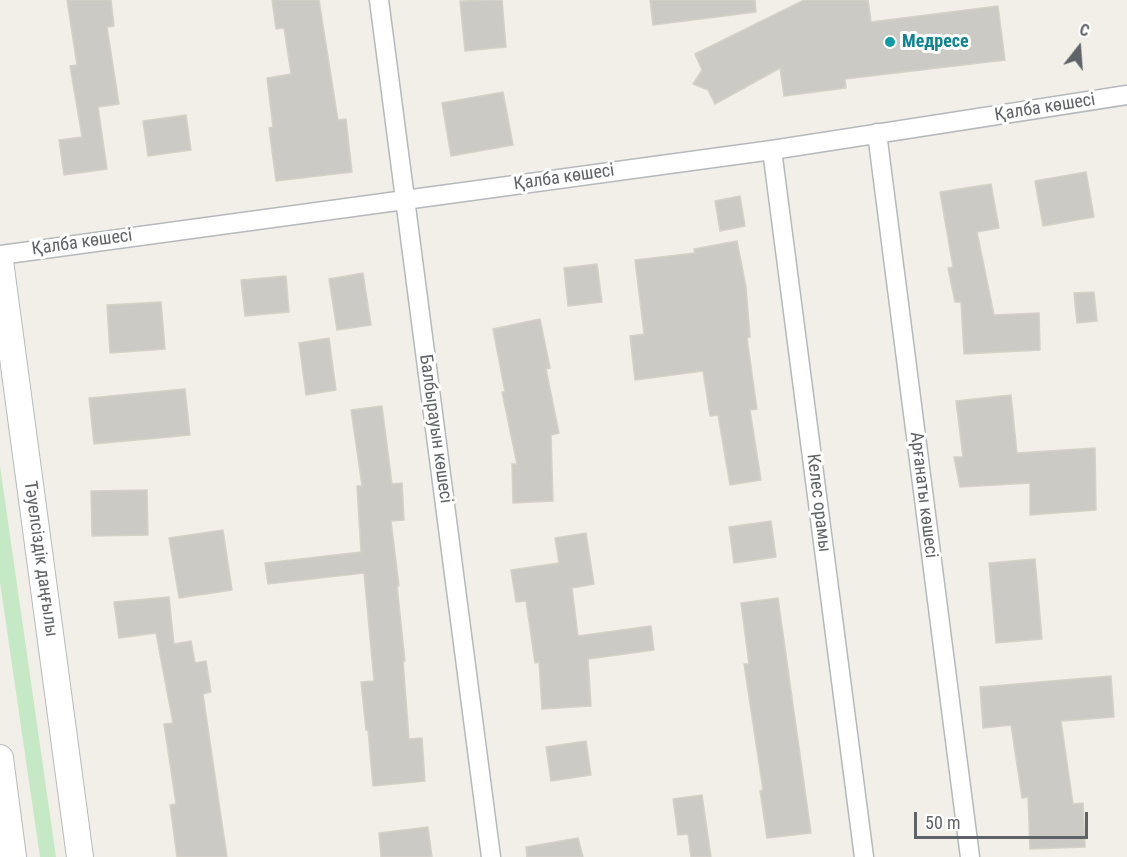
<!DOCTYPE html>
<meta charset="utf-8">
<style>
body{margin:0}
#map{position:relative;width:1127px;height:857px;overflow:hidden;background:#f1efe8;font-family:"Roboto Condensed",sans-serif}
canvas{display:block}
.north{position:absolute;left:1049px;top:18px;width:60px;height:60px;-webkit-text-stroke:4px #fff;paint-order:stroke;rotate:17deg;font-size:16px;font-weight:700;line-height:24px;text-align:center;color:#5f6368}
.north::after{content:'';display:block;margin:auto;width:21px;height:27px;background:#5f6368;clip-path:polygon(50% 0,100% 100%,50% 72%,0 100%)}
.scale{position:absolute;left:914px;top:812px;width:174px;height:27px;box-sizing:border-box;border:3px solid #5f6368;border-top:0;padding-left:8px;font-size:18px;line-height:21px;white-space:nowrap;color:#5f6368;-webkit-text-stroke:4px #fff;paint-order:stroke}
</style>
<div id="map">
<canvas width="1127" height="857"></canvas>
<div class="north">С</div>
<div class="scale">50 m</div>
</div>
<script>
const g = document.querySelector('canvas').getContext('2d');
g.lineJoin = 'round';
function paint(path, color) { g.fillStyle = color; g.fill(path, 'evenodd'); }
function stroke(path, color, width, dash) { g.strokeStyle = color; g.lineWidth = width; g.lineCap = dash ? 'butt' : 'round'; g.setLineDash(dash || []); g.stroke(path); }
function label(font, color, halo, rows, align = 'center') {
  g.font = font + ' "Roboto Condensed",sans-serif'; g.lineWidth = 6; g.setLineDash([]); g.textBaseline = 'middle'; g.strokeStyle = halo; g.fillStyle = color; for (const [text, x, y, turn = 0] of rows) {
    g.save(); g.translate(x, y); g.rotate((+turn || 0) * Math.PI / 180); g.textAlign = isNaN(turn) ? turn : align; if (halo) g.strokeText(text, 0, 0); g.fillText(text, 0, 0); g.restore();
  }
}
paint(new Path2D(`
 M 0,466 L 56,857 L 40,857 L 0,582 Z`), '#c5e8c5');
const building = new Path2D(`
 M 67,0 L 111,0 L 114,26 L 107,27 L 119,104 L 98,107 L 107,169 L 64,175 L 59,140 L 82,137 L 70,66 L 77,65 Z
 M 272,0 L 319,0 L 338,120 L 346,119 L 352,172 L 276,181 L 269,128 L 273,127 L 267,78 L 291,74 L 284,28 L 276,29 Z
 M 502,0 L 506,47 L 465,51 L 460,1 Z
 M 650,0 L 755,0 L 756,12 L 653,25 Z
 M 804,0 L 868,0 L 871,22 L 998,6 L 1005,60 L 845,79 L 846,88 L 784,96 L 780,68 L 715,104 L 708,90 L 693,84 L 702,70 L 695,54 Z
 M 503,92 L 513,145 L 451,156 L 442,103 Z
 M 186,115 L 191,150 L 148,156 L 143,121 Z
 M 1086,172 L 1094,217 L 1043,226 L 1035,181 Z
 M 991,184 L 999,228 L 977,232 L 994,315 L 1039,313 L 1040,350 L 964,354 L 961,302 L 955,302 L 948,268 L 953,267 L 940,192 Z
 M 740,196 L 745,226 L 720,231 L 715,201 Z
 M 737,241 L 746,287 L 750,337 L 747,338 L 757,409 L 750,410 L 761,480 L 730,485 L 718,415 L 710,416 L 703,371 L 635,380 L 630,336 L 644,334 L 635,260 L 695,253 L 694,249 Z
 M 597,264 L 602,302 L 568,306 L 564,268 Z
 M 363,273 L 371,325 L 337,330 L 329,279 Z
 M 286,276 L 289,312 L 245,316 L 241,280 Z
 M 1094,292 L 1097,321 L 1077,323 L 1074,293 Z
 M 161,302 L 165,349 L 110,353 L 107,305 Z
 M 540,319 L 550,368 L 546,369 L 559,433 L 551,435 L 553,501 L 513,503 L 512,464 L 517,464 L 502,392 L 505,392 L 493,329 Z
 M 329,338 L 336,390 L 306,395 L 299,343 Z
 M 185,389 L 190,435 L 94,444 L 89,398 Z
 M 1011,395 L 1017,453 L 1095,448 L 1096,510 L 1030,515 L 1030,483 L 960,487 L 954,457 L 963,457 L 956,401 Z
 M 382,406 L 392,484 L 402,483 L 404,520 L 391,521 L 399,586 L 397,586 L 405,661 L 403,661 L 409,739 L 422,738 L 425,781 L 373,786 L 368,730 L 366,730 L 361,682 L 374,681 L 364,573 L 268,584 L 265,563 L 361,552 L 357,486 L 362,486 L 351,410 Z
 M 147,490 L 148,535 L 92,536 L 91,491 Z
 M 771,521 L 776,557 L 734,563 L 729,527 Z
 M 223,530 L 232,590 L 179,598 L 169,538 Z
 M 586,533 L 594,584 L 572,588 L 578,636 L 651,626 L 654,650 L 588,659 L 591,706 L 542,709 L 539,662 L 535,663 L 526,601 L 516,602 L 511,570 L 559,563 L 555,538 Z
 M 1035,559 L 1042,639 L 996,643 L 989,563 Z
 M 169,597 L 174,644 L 191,641 L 195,663 L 206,661 L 211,692 L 203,694 L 227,857 L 177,857 L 170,805 L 176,804 L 164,724 L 173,723 L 156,633 L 119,638 L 114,602 Z
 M 778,598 L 811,833 L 767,838 L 760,791 L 763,790 L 744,664 L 749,664 L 741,603 Z
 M 1111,676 L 1114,717 L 1061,721 L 1073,804 L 1083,803 L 1085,847 L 1030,849 L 1028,797 L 1022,798 L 1011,725 L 983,728 L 980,687 Z
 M 586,741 L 591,775 L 551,781 L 546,747 Z
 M 702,795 L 711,857 L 691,857 L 688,834 L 678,835 L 673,799 Z
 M 428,827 L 432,857 L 381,857 L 379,833 Z
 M 578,838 L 583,857 L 527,857 L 526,847 Z`);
paint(building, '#cccac5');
stroke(building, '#d6d1c6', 1.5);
const street = new Path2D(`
 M 379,0 L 491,857
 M 877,133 L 970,857
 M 772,150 L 864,857
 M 0,255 L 772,150 L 1127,95`);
const secondary = new Path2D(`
 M 0,261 L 80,857
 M 0,758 L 13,857`);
stroke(street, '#b5b8bc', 21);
stroke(secondary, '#b6babf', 28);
stroke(street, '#fff', 18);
stroke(secondary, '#fff', 26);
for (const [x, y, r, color] of [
 [890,42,6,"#0f9aa8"]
]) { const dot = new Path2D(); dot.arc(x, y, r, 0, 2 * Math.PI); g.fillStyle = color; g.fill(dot); stroke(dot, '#fff', 2); }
label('bold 18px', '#0d838f', '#fff', [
 ["Медресе",902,42]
], 'left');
label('18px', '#5f6368', '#fff', [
 ["Қалба көшесі",1045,108,-9],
 ["Қалба көшесі",564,178,-8],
 ["Қалба көшесі",82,243,-8],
 ["Балбырауын көшесі",435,429,82],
 ["Арғанаты көшесі",923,495,83],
 ["Келес орамы",818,503,83],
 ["Тәуелсіздік даңғылы",40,559,82]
]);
</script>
